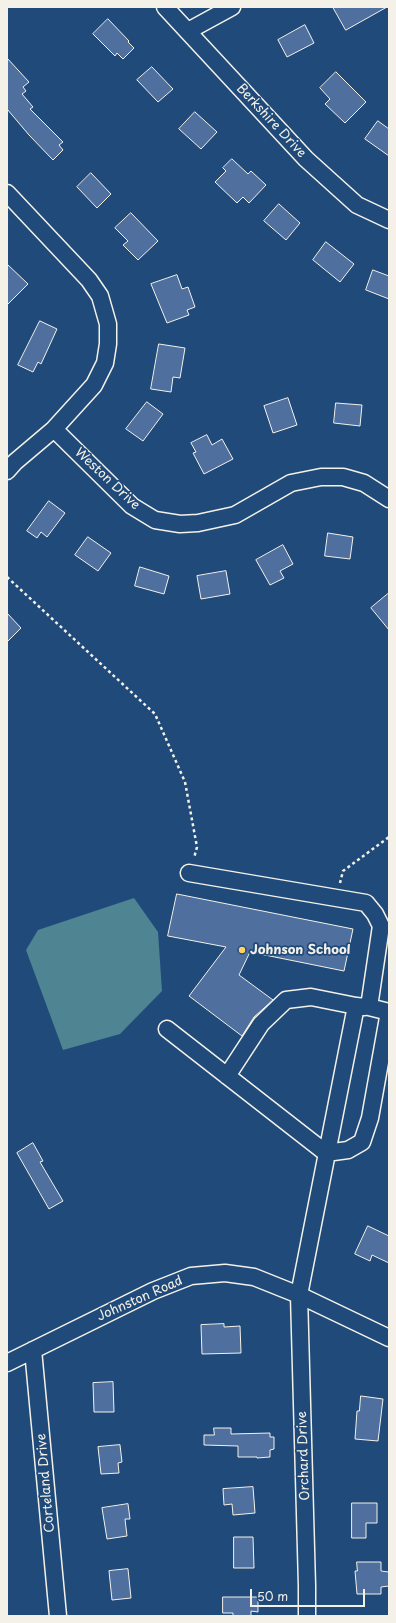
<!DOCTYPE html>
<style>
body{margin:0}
#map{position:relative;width:396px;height:1623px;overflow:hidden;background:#1f4a7a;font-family:"Playpen Sans",sans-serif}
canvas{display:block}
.frame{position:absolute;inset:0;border:8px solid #f4f1e8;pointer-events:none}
.scale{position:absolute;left:250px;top:1589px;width:115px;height:18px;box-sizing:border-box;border:2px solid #f4f1e8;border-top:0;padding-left:5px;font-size:12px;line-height:14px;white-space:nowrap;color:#f4f1e8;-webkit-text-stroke:3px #1f4a7a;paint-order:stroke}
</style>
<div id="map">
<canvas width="396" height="1623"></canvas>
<div class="frame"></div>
<div class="scale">50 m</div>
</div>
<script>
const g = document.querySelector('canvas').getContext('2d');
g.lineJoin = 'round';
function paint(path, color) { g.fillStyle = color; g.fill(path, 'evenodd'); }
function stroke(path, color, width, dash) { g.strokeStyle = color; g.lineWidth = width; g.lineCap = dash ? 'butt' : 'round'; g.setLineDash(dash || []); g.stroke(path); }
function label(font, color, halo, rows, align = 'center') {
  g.font = font + ' "Playpen Sans",sans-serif'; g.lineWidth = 3.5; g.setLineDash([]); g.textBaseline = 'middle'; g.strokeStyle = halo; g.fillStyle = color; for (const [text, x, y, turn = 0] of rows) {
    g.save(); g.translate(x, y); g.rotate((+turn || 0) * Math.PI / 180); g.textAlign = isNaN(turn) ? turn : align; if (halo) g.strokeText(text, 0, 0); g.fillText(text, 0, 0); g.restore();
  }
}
paint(new Path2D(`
 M 134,898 L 158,932 L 162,991 L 120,1034 L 63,1050 L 26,950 L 38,930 Z`), '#4f8492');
const building = new Path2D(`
 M 333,7 L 387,7 L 346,30 Z
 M 108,19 L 129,41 L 128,42 L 134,48 L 123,59 L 117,53 L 115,56 L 93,34 Z
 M 305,25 L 314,43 L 287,57 L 278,40 Z
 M 7,58 L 29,82 L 23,87 L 26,91 L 22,94 L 33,107 L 30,109 L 63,142 L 59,145 L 63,150 L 53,160 L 29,135 L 7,109 Z
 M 152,67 L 173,89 L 158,102 L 137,80 Z
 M 336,72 L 366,102 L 345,123 L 325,104 L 330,99 L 320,88 Z
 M 195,112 L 217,132 L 201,149 L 179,129 Z
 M 378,121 L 389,129 L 389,156 L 365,139 Z
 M 232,159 L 248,174 L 251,171 L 266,185 L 249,203 L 243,197 L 237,203 L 215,182 L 226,171 L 223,168 Z
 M 91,173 L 111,194 L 97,208 L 77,187 Z
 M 279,204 L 300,223 L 286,240 L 264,221 Z
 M 131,213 L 158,241 L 138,260 L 123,245 L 128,241 L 115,228 Z
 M 326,242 L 354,264 L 340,282 L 313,260 Z
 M 7,264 L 28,284 L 7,305 Z
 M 373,270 L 389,276 L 389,299 L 366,290 Z
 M 177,275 L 182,289 L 188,287 L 195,307 L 187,310 L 189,315 L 167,323 L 151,284 Z
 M 40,321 L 57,329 L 41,364 L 38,362 L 33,372 L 18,365 Z
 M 159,344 L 185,348 L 180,378 L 173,377 L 171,392 L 151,389 Z
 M 288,398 L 297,425 L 273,433 L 264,406 Z
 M 147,402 L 163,414 L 143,441 L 126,429 Z
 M 336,403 L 362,405 L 360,426 L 334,423 Z
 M 207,435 L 212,445 L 222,439 L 233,459 L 204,474 L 193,453 L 196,452 L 191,443 Z
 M 49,501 L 65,513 L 47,537 L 41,532 L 37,538 L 27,531 Z
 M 328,533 L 353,537 L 350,559 L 325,556 Z
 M 88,537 L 111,553 L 98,571 L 75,555 Z
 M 283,545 L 293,564 L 280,571 L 284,578 L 270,585 L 256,560 Z
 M 140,567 L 169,576 L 164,594 L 135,586 Z
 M 226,571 L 230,594 L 201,599 L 197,576 Z
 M 389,593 L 389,630 L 371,608 Z
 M 7,613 L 21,628 L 7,642 Z
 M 177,894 L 353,929 L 344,971 L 250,952 L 239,975 L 273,1000 L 254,1017 L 242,1036 L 189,996 L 226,947 L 168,936 Z
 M 33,1143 L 43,1161 L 40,1162 L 63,1201 L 49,1209 L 17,1153 Z
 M 368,1226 L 389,1236 L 389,1263 L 372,1255 L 370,1261 L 355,1254 Z
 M 224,1324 L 224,1327 L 240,1326 L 241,1353 L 202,1354 L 201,1325 Z
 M 113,1382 L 114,1412 L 94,1412 L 93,1383 Z
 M 361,1396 L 383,1399 L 378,1441 L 355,1439 L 357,1411 L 359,1411 Z
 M 214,1428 L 231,1428 L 231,1434 L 270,1433 L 270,1437 L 274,1437 L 274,1449 L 270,1450 L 270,1457 L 257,1458 L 257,1457 L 238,1457 L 238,1446 L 204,1445 L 204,1435 L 214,1435 Z
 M 120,1445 L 122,1462 L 118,1463 L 119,1473 L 101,1474 L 98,1447 Z
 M 253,1487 L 255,1513 L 233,1515 L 232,1504 L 224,1505 L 223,1489 Z
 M 352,1503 L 377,1503 L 377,1523 L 366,1523 L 366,1538 L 352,1538 Z
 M 128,1504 L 130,1519 L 125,1519 L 127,1536 L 107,1539 L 102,1508 Z
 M 234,1537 L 253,1537 L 254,1568 L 234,1568 Z
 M 357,1562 L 381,1562 L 381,1571 L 389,1572 L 389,1586 L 381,1587 L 381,1594 L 357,1594 L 355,1571 L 357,1571 Z
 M 128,1569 L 131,1598 L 112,1600 L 109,1571 Z
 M 223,1597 L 258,1597 L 258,1612 L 251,1611 L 251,1616 L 233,1616 L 233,1613 L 223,1613 Z`);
paint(building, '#4f6f9f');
stroke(building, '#f4f1e8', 1);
const minor = new Path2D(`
 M 165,7 L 306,159 L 357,205 L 389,220
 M 188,31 L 232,7
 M 7,193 L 89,280 L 100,296 L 108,324 L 108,344 L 105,363 L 94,385 L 54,429 L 15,462 L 7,471
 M 54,429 L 132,506 L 155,520 L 180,524 L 198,523 L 235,515 L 291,483 L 321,477 L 343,477 L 364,483 L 389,499
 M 167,1029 L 326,1153 L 348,1150 L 362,1142 L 370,1118 L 389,1012 L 369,1007 L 381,926 L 375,914 L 366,903 L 189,873
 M 227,1076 L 261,1024 L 286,1000 L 311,997 L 356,1006 L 365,1007
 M 33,1350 L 58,1616
 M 7,1363 L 153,1291 L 191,1276 L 225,1273 L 254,1277 L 299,1295 L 389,1338
 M 307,1616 L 307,1586 L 299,1295 L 356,1006`);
stroke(minor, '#f4f1e8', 19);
stroke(new Path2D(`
 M 7,577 L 155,714 L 185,782 L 197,847 L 194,858
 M 340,883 L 343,871 L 389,837`), '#f4f1e8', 2.5, [3, 3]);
stroke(minor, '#1f4a7a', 16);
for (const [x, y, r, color] of [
 [242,950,4,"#ffd166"]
]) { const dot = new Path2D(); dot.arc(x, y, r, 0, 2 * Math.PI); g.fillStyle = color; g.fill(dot); stroke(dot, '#1f4a7a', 1.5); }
label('13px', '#f4f1e8', '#1f4a7a', [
 ["Berkshire Drive",271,121,47],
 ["Weston Drive",107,479,43],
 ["Johnston Road",140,1299,-24],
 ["Orchard Drive",304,1456,-92],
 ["Corteland Drive",46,1483,-95]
]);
label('bold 13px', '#f4f1e8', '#1f4a7a', [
 ["Johnson School",250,950]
], 'left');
</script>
